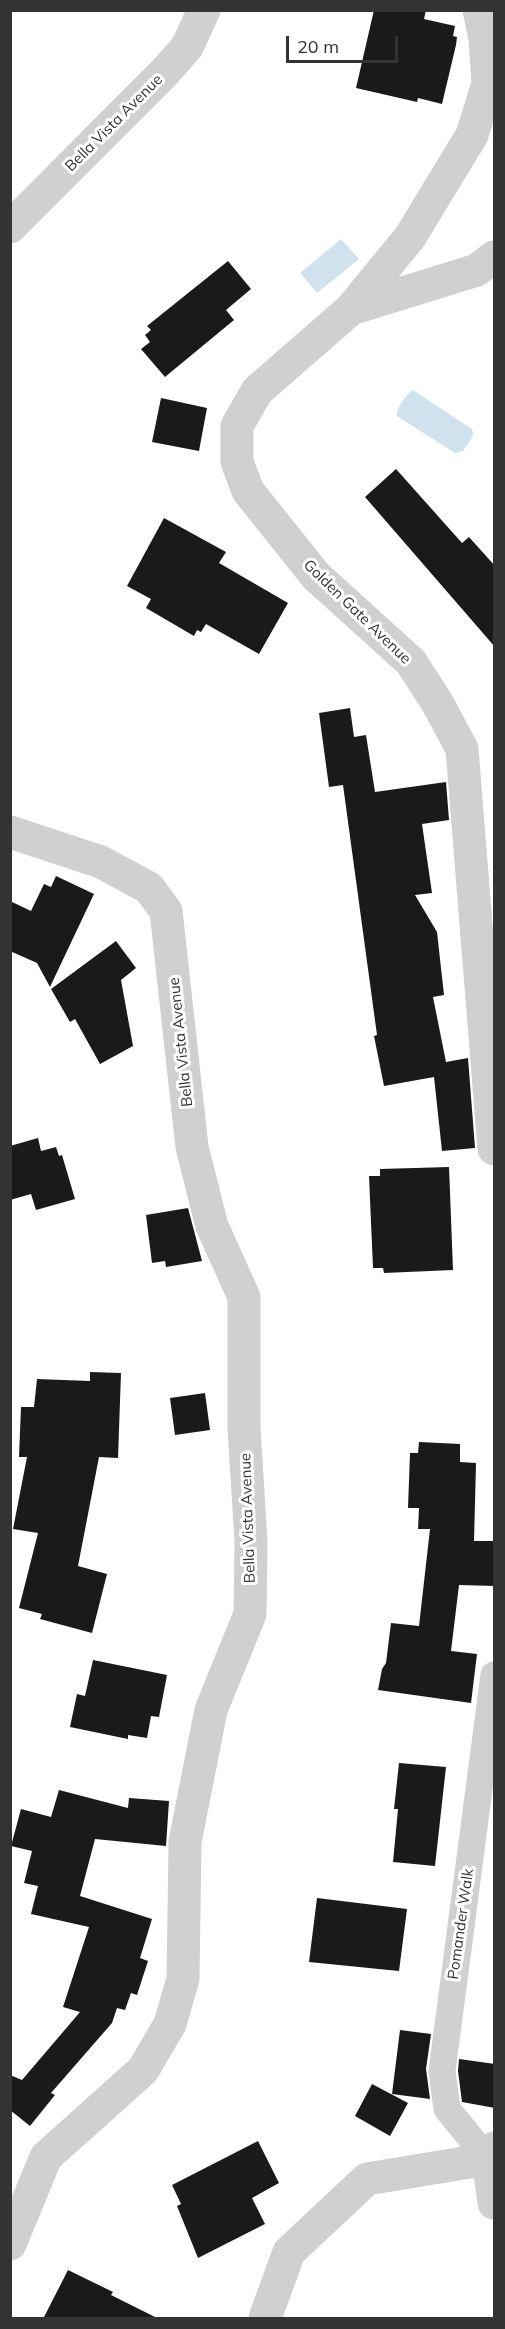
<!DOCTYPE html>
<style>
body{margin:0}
#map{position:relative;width:505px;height:2329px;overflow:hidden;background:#fff;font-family:Mulish,sans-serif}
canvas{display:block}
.frame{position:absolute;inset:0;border:12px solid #333;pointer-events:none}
.scale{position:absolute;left:286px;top:36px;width:112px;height:27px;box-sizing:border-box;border:3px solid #333;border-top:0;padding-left:8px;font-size:18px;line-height:21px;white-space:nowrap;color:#333;-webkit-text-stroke:4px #fff;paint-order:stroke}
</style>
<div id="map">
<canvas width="505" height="2329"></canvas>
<div class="frame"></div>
<div class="scale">20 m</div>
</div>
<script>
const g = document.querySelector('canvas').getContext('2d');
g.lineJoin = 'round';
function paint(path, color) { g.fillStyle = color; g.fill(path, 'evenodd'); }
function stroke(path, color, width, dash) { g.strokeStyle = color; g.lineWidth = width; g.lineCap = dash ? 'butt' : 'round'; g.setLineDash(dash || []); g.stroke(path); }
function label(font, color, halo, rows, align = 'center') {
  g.font = font + ' Mulish,sans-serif'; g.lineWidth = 6; g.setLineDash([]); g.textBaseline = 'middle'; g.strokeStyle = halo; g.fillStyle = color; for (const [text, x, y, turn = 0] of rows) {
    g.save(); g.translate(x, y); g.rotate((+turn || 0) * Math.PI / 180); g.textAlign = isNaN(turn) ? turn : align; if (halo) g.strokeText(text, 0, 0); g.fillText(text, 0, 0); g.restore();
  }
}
paint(new Path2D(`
 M 341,239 L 359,259 L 317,293 L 300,273 Z
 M 413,390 L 472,429 L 473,436 L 463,451 L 455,453 L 397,416 C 396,408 406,394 413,390 Z`), '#cfe2ee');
paint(new Path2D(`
 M 374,10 L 426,10 L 424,19 L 455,26 L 453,36 L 457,37 L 456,45 L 442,104 L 418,98 L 417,102 L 356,88 Z
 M 228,261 L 251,289 L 226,310 L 234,320 L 165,377 L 141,349 L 150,342 L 145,335 L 151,330 L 147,326 Z
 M 161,398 L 207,408 L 199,451 L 152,442 Z
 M 396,469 L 462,543 L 469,537 L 495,566 L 495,647 L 365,497 Z
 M 164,518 L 226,552 L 219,563 L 288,603 L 259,654 L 206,624 L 201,632 L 197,630 L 194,636 L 146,608 L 151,599 L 127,586 Z
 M 350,708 L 354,737 L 366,735 L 375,792 L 446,782 L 449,820 L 422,824 L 432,893 L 415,895 L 437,932 L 444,995 L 433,997 L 446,1062 L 468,1058 L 475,1148 L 442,1151 L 434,1077 L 384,1086 L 374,1036 L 377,1035 L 343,785 L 329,787 L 319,713 Z
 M 56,876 L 94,894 L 50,987 L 37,963 L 10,951 L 10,901 L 31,911 L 44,884 L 51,887 Z
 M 116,941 L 136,968 L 121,980 L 133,1046 L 100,1064 L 75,1019 L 70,1022 L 51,989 Z
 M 38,1138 L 41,1151 L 56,1147 L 59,1156 L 62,1155 L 75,1199 L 36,1210 L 31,1194 L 10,1200 L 10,1146 Z
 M 449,1167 L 453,1270 L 384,1273 L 383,1268 L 373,1268 L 369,1176 L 380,1176 L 380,1169 Z
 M 188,1208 L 202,1261 L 166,1267 L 165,1261 L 152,1263 L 146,1215 Z
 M 90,1372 L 121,1373 L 118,1458 L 99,1457 L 78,1566 L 107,1574 L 92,1633 L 40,1619 L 42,1614 L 19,1608 L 38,1533 L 13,1529 L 27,1457 L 19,1457 L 21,1407 L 34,1407 L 37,1379 L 90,1381 Z
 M 205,1393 L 210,1430 L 175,1435 L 170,1398 Z
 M 419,1442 L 460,1444 L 460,1462 L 476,1463 L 474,1541 L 495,1541 L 495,1586 L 459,1585 L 451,1651 L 477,1654 L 471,1703 L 378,1690 L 382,1669 L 386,1663 L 391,1623 L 419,1626 L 430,1529 L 418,1529 L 419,1508 L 408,1508 L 410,1453 L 418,1453 Z
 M 93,1660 L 167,1675 L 159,1717 L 151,1716 L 147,1738 L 128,1735 L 128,1739 L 70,1727 L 77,1694 L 85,1696 Z
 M 399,1763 L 446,1767 L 435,1866 L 393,1862 L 398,1809 L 394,1809 Z
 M 59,1790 L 128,1808 L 129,1798 L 169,1801 L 166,1846 L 95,1839 L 80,1896 L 152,1919 L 140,1958 L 148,1961 L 137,1995 L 131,1993 L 125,2010 L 117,2008 L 112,2023 L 51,2093 L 55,2095 L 30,2126 L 10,2110 L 10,2075 L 22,2080 L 80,2012 L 63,2007 L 89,1927 L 31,1914 L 38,1886 L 24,1883 L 32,1851 L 11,1846 L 21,1809 L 51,1817 Z
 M 317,1898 L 407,1909 L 399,1971 L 309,1962 Z
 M 400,2030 L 431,2034 L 426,2069 L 430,2099 L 392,2094 Z
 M 459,2059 L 495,2064 L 495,2108 L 462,2102 L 458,2071 Z
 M 372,2084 L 408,2103 L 390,2136 L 355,2116 Z
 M 258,2141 L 279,2183 L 252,2198 L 265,2224 L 198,2258 L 177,2206 L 181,2204 L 172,2185 Z
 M 68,2270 L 113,2292 L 111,2295 L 159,2319 L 43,2319 Z`), '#1a1a1a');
stroke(new Path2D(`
 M 488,2159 L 447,2109 L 442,2071 L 494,1675`), '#d0d0d0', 27);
stroke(new Path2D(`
 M 10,227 L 163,74 L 187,47 L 204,10
 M 494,257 L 477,270 L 351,309 L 257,391 L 237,426 L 237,462 L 248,491 L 316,576 L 411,662 L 438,704 L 462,749 L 494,1149
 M 351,309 L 410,237 L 472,135 L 488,84 L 485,38 L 479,10
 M 10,832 L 101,862 L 149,888 L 166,911 L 192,1147 L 212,1226 L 244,1297 L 244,1428 L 251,1541 L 250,1614 L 211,1710 L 185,1842 L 183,1979 L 170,2024 L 143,2070 L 46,2157 L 10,2244
 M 494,2148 L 488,2159 L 494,2203
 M 265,2318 L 289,2252 L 367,2179 L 488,2159`), '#d0d0d0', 33);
label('15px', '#333', '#fff', [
 ["Bella Vista Avenue",114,123,-45],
 ["Golden Gate Avenue",357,612,44],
 ["Bella Vista Avenue",181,1042,-96],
 ["Bella Vista Avenue",248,1518,-92],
 ["Pomander Walk",461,1924,-82]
]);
</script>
